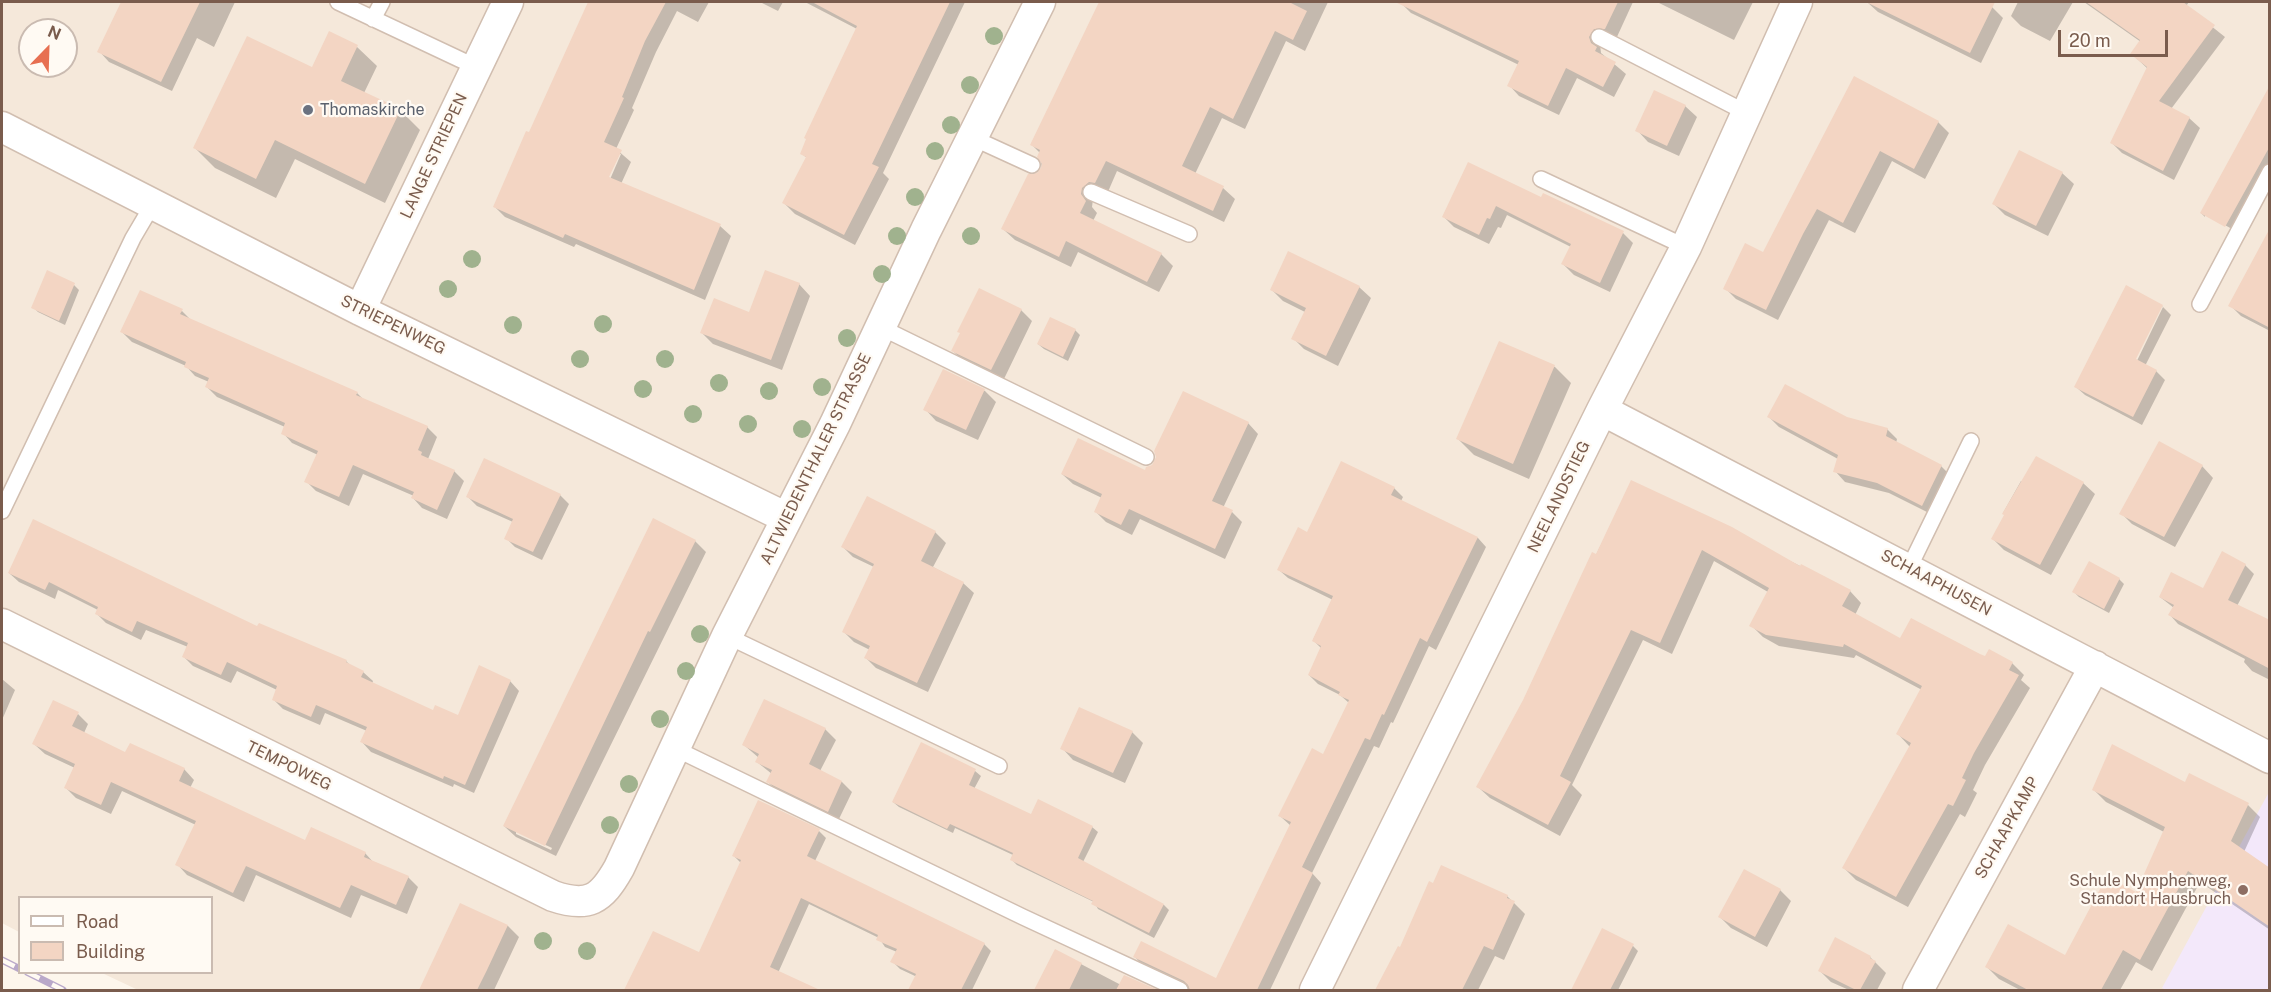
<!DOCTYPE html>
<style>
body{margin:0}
#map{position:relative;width:2271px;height:992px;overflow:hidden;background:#fdf6ec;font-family:"Public Sans",sans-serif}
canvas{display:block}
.frame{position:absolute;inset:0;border:3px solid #7a5c4d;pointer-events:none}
.legend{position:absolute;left:18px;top:896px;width:195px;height:78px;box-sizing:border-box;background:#fffaf3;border:2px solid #cabbb1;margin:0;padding:8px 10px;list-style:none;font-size:18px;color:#7a5c4d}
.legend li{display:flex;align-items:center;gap:12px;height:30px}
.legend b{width:30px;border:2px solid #cabbb1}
.north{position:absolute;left:18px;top:18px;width:60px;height:60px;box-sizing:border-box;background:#fffaf3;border:2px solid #cabbb1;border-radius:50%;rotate:23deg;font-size:16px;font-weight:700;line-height:24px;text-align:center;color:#7a5c4d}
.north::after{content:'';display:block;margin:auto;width:21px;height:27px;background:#e76f51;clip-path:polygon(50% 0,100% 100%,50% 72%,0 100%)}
.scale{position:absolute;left:2058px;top:30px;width:110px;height:27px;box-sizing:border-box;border:3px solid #7a5c4d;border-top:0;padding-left:8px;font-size:18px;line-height:21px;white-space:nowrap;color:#7a5c4d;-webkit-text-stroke:4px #fffaf3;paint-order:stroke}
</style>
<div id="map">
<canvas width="2271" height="992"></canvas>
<div class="frame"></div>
<ul class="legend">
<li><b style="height:8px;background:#fff"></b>Road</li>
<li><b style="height:16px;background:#f3d5c3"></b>Building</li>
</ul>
<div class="north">N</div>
<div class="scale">20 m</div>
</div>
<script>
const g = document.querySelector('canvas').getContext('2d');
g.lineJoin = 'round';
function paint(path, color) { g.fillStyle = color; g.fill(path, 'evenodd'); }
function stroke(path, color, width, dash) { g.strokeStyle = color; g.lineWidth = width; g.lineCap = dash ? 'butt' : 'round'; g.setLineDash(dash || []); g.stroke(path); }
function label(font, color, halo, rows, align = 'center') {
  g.font = font + ' "Public Sans",sans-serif'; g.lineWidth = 4.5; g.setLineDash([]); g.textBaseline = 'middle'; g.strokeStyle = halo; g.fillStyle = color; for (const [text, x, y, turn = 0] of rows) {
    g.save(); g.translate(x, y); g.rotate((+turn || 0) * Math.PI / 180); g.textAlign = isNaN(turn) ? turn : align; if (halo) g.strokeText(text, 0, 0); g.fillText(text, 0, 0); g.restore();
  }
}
paint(new Path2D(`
 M 2,2 L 2269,2 L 2269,990 L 138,990 L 102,973 L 212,972 L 212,898 L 20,898 L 19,932 L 2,923 ZM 30,30 L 66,30 L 66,66 L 30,66 Z`), '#f5e8da');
paint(new Path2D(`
 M 2269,792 L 2269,990 L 2167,990 L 2162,988 Z`), '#f3e8fa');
paint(new Path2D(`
 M 123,2 L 235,2 L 214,47 L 197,38 L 172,91 L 109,62 L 99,51 Z
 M 589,2 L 709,2 L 698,22 L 677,11 L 656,52 L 632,108 L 634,110 L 616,149 L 631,162 L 621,184 L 720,226 L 731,236 L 705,300 L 576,244 L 574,247 L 505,217 L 495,207 L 530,134 ZM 618,154 L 621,154 L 608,184 L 605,183 Z
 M 760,2 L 783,2 L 778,11 Z
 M 805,2 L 965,2 L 883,173 L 889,179 L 855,245 L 795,214 L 784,203 L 807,158 L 802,154 L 857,29 Z
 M 1114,2 L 1328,2 L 1305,51 L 1286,41 L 1245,129 L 1222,118 L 1195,174 L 1223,188 L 1235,199 L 1224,222 L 1117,171 L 1107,194 L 1093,199 L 1092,207 L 1097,213 L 1093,221 L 1161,254 L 1173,266 L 1159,292 L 1078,252 L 1071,267 L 1015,240 L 1003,229 L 1042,169 L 1040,153 L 1032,145 L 1103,24 Z
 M 1400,2 L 1512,2 L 1533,12 L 1560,12 L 1564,2 L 1633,2 L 1616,39 L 1600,44 L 1601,53 L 1626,74 L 1614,97 L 1577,78 L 1559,115 L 1519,96 L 1509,85 L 1519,65 L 1411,13 Z
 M 1657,2 L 1753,2 L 1734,40 Z
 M 1867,2 L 1981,2 L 1992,7 L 2003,18 L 1981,63 L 1878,12 Z
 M 2018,2 L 2073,2 L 2050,41 L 2021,26 L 2011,16 Z
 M 2084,2 L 2189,2 L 2186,6 L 2225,37 L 2171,109 L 2189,118 L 2200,128 L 2174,180 L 2122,153 L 2112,143 L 2148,69 L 2132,54 L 2141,42 Z
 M 330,33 L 357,47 L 377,66 L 364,93 L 400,110 L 420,130 L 385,203 L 295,159 L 276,198 L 215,168 L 195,148 L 313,69 Z
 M 1854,78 L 1938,122 L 1949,133 L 1925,179 L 1892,161 L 1855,233 L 1829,220 L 1778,320 L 1736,299 L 1725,288 L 1764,254 Z
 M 1685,106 L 1697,117 L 1679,156 L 1648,142 L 1637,130 Z
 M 2270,130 L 2270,161 L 2232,229 L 2205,214 L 2205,217 L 2201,213 Z
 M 1469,164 L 1542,199 L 1623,233 L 1633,243 L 1610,292 L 1574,275 L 1563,264 L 1571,247 L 1507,215 L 1501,228 L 1498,227 L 1489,244 L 1454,227 L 1444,217 Z
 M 2062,173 L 2074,184 L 2048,236 L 2005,215 L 1994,204 Z
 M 2270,261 L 2270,331 L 2241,316 L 2230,305 Z
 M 799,284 L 810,296 L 782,370 L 713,344 L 702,333 L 750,314 Z
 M 74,285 L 79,290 L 65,325 L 38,312 L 33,307 Z
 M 1359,287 L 1371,298 L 1338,366 L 1304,349 L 1293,338 L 1305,312 L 1283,301 L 1272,290 Z
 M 2127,287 L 2163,307 L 2160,307 L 2131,365 L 2134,367 L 2163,307 L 2171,315 L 2145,366 L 2156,371 L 2165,380 L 2142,425 L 2085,395 L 2076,387 Z
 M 1021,310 L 1032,321 L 1003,381 L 964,362 L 953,351 Z
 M 182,311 L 192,321 L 357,393 L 365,401 L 427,427 L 437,437 L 428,459 L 454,471 L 464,481 L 447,519 L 422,508 L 413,498 L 414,496 L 363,474 L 349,506 L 316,491 L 306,481 L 318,455 L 292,443 L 283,433 L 285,427 L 217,397 L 207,387 L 209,382 L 195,376 L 186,366 L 132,342 L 122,332 Z
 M 1075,330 L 1080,335 L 1068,361 L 1044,349 L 1038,344 Z
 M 1500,343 L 1555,367 L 1571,383 L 1529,479 L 1474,455 L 1458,439 Z
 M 944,371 L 985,391 L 996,402 L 978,440 L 936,421 L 925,409 Z
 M 1769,417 L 1847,418 L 1887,429 L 1897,439 L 1896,443 L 1941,466 L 1951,476 L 1933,515 L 1889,493 L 1845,482 L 1835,471 L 1838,459 L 1779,427 Z
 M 1248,423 L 1258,434 L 1223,508 L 1232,512 L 1242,522 L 1225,559 L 1140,519 L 1132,535 L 1106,522 L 1095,511 L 1102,498 L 1073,484 L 1062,474 L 1145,472 Z
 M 2202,466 L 2213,478 L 2175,547 L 2132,524 L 2121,513 Z
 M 2021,481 L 2083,483 L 2095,494 L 2051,575 L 2004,550 L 1993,539 L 2005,515 L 2003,513 Z
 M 1632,482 L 1850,591 L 1861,603 L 1855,615 L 1901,640 L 2012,663 L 2024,675 L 2021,680 L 2030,688 L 1985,765 L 1973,790 L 1977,793 L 1965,817 L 1960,814 L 1908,907 L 1856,880 L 1844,868 L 1910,747 L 1898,734 L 1922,690 L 1856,655 L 1854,658 L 1779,646 L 1763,637 L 1751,625 L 1768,592 L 1714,561 L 1672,654 L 1643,640 L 1572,785 L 1582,795 L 1560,836 L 1490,798 L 1478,787 L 1524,701 Z
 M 1394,488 L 1403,497 L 1401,501 L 1478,538 L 1486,547 L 1436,650 L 1429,646 L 1393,723 L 1391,722 L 1379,748 L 1374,746 L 1312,873 L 1321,883 L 1270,990 L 1190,990 L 1143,966 L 1135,957 L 1216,980 L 1291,826 L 1280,816 L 1324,756 L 1349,703 L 1340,695 L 1318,684 L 1309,675 L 1322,649 L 1313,640 L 1333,600 L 1288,578 L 1279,570 L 1308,534 Z
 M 560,495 L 569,504 L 542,560 L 515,547 L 506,538 L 513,522 L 477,506 L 468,497 Z
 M 867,498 L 935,532 L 946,543 L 933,567 L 963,583 L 974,593 L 928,692 L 876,668 L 866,658 L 870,650 L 854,642 L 844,632 L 874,567 L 853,557 L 843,547 Z
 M 695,541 L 706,552 L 556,856 L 516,837 L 504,826 ZM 516,831 L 552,848 L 551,850 L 516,834 Z
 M 2245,565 L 2254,574 L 2237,606 L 2270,622 L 2270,680 L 2252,671 L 2244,662 L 2245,659 L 2178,624 L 2170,615 L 2174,608 L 2160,597 L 2203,590 Z
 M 9,573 L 258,628 L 260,625 L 346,661 L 351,666 L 363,672 L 373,681 L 372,684 L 434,712 L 458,717 L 510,681 L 519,691 L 474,793 L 454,784 L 453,787 L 371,752 L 362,742 L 367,731 L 325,713 L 320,725 L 283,709 L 273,699 L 277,690 L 237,671 L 231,683 L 193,666 L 184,657 L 188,647 L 146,630 L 141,640 L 106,623 L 97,614 L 98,610 L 58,590 L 55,599 L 19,582 Z
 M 2119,579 L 2124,584 L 2109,613 L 2079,597 L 2074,592 Z
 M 2,679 L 15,690 L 2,720 Z
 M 765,701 L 825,729 L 836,740 L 820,771 L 842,782 L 852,792 L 838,821 L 778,792 L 768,782 L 772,774 L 757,762 L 759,758 L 744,745 Z
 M 78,714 L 88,724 L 84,733 L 126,754 L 184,769 L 194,780 L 190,788 L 306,842 L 365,853 L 374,863 L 408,877 L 418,887 L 407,914 L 361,895 L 351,918 L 256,875 L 244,902 L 187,875 L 177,864 L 196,825 L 122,791 L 111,814 L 76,798 L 66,788 L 75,768 L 45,754 L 34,744 Z
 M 1132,732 L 1143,743 L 1125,783 L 1073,760 L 1062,748 Z
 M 922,744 L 975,771 L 981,776 L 974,789 L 1032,816 L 1092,827 L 1098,832 L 1083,862 L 1164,905 L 1169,910 L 1154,938 L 1098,909 L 1094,902 L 1017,865 L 1011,859 L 1013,855 L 955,828 L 953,833 L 899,807 L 893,802 Z
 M 2186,784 L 2248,805 L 2260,817 L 2244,852 L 2270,869 L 2270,930 L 2200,882 L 2152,971 L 2136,962 L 2120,990 L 2020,990 L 1999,979 L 1987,967 L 2066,957 L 2136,894 L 2164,832 L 2106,802 L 2093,789 Z
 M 819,831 L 826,838 L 815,861 L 984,944 L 991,951 L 972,990 L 945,990 L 900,969 L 892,961 L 897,952 L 885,947 L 879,938 L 809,904 L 778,973 L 784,979 L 779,990 L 625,990 L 654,933 L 700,954 L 741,863 L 734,856 Z
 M 1780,890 L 1791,901 L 1767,947 L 1731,928 L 1720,917 Z
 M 1507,896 L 1525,914 L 1504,960 L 1495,956 L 1478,990 L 1378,990 L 1398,948 L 1401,949 Z
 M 461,905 L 508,926 L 519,937 L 494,990 L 421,990 Z
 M 1603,930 L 1633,946 L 1638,951 L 1618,990 L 1572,990 Z
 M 1056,951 L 1121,985 L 1125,977 L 1155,990 L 1036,990 Z
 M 1870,957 L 1886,973 L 1877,990 L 1849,990 L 1831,982 L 1820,971 Z`), '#0003');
paint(new Path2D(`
 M 121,2 L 200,2 L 161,82 L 97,52 Z
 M 588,2 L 666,2 L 645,41 L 622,97 L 624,98 L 604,142 L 622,150 L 609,177 L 721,224 L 694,290 L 565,234 L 563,238 L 493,207 L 526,131 L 529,132 Z
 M 812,2 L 950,2 L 872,164 L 879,167 L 844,235 L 782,203 L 806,157 L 800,154 L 806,139 L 804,138 L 857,26 Z
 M 1099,2 L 1289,2 L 1307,11 L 1293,40 L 1275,31 L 1233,119 L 1210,107 L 1182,166 L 1224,186 L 1213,211 L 1106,161 L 1095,183 L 1089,182 L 1082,188 L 1081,194 L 1086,201 L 1080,213 L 1162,253 L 1147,282 L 1066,241 L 1059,257 L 1001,229 L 1028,174 L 1037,173 L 1041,168 L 1042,164 L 1037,157 L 1040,150 L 1030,145 Z
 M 1395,2 L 1618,2 L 1605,29 L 1594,29 L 1589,37 L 1591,43 L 1597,47 L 1595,51 L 1616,62 L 1603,87 L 1566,68 L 1548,106 L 1507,86 L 1519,61 Z
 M 1866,2 L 1995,2 L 1970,53 Z
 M 2086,2 L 2183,2 L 2215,25 L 2159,101 L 2190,117 L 2163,171 L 2110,143 L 2147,67 L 2130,54 L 2140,40 Z
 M 329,31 L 358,45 L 341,81 L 401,109 L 365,184 L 275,140 L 256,179 L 193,148 L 247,36 L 312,67 Z
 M 1854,76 L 1939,121 L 1914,169 L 1880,151 L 1843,223 L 1817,209 L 1803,234 L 1766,310 L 1723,289 L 1745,243 L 1763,252 Z
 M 2270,85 L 2270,146 L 2225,227 L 2200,213 Z
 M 1654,90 L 1686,105 L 1667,146 L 1635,131 Z
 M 2019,150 L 2063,172 L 2036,226 L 1992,204 Z
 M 1468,162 L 1541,197 L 1543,193 L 1624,231 L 1600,283 L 1561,264 L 1571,244 L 1496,206 L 1490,219 L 1487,218 L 1479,235 L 1442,217 Z
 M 2270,228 L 2270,328 L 2228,306 Z
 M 1288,251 L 1360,286 L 1326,356 L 1291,339 L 1306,308 L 1270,290 Z
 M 47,270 L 75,283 L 59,321 L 31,308 Z
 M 765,270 L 800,283 L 771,360 L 700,333 L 714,298 L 749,312 Z
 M 2126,285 L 2163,305 L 2136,359 L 2157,370 L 2133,417 L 2074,387 Z
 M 979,288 L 1022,309 L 991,370 L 951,351 L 960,333 L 957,332 Z
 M 140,290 L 183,309 L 180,314 L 358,392 L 356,395 L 428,426 L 418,450 L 422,452 L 421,455 L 455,470 L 437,510 L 411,498 L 414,492 L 353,465 L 339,497 L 304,482 L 318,451 L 281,434 L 285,423 L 205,387 L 209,378 L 184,367 L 186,362 L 120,332 Z
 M 1050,317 L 1076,329 L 1063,357 L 1037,344 Z
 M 1499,341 L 1555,365 L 1513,464 L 1456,439 Z
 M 943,369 L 985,389 L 966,430 L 923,410 Z
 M 1785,384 L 1847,417 L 1888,428 L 1886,436 L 1942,465 L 1922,506 L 1877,483 L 1833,472 L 1838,455 L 1767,417 Z
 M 1183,391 L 1249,422 L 1212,501 L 1233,510 L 1215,549 L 1129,509 L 1121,525 L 1094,512 L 1102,494 L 1061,474 L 1078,438 L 1145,470 L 1146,467 L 1152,465 L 1156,457 L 1154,451 Z
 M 2159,441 L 2203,465 L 2164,537 L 2119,514 Z
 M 2036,456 L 2084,482 L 2040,565 L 1991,539 L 2004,515 L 2002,514 Z
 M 484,458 L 561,494 L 533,552 L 504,539 L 513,519 L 466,497 Z
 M 1341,461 L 1395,487 L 1391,495 L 1478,537 L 1427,642 L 1420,638 L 1384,715 L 1382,714 L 1370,740 L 1365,738 L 1302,867 L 1313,873 L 1257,990 L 1190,990 L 1188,985 L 1184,981 L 1133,957 L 1141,941 L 1216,978 L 1291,822 L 1278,816 L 1312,748 L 1323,754 L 1349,700 L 1338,695 L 1340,692 L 1308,675 L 1321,646 L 1312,641 L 1333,596 L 1277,570 L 1298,527 L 1307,532 Z
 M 1631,480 L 1732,527 L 1800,566 L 1801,564 L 1851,590 L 1842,606 L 1900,638 L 1911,618 L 1980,654 L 1985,656 L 1989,649 L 2013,662 L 2009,670 L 2019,675 L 1974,753 L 1962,778 L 1966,780 L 1953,806 L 1948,804 L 1896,897 L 1842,868 L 1911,743 L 1896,734 L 1922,686 L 1844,644 L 1843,647 L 1766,635 L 1749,626 L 1769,588 L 1702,550 L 1660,643 L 1631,630 L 1560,776 L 1571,782 L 1548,825 L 1476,787 L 1523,700 L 1592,552 L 1596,554 Z
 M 867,496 L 936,531 L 921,561 L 964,582 L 917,683 L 864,658 L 870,646 L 842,632 L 874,564 L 841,547 Z
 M 653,518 L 696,540 L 650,632 L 648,631 L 545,846 L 503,826 Z
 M 33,519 L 257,626 L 259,623 L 347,660 L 346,662 L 364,671 L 361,677 L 433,710 L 435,705 L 458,715 L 479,665 L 511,680 L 465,785 L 444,776 L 443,779 L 360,742 L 367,727 L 316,705 L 311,717 L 272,700 L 277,686 L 227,662 L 221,675 L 182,657 L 188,643 L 137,621 L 132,632 L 95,614 L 98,607 L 49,582 L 45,590 L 8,573 Z
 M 2222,551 L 2246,564 L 2228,600 L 2270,620 L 2270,669 L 2168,615 L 2174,605 L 2159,597 L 2171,572 L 2203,588 Z
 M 2089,561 L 2120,578 L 2104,609 L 2072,592 Z
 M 764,699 L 826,728 L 809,764 L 842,781 L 828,812 L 766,782 L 772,770 L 755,762 L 759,754 L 742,745 Z
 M 53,700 L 79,712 L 72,726 L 125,752 L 130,743 L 185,768 L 179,781 L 305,840 L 311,827 L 366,852 L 364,857 L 409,876 L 396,905 L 351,885 L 340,908 L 246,866 L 233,893 L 175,865 L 196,821 L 111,782 L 101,805 L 64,788 L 75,764 L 32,744 Z
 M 1079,707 L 1133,731 L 1113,773 L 1060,749 Z
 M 921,742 L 976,769 L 969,785 L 1031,814 L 1038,799 L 1093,826 L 1078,858 L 1164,904 L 1149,933 L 1091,904 L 1093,901 L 1010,860 L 1013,853 L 950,824 L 947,829 L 892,802 Z
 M 2112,744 L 2185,782 L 2189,773 L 2249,803 L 2231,841 L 2270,868 L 2270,927 L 2188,871 L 2140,960 L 2123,950 L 2101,990 L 2028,990 L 1985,967 L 2008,924 L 2065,955 L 2107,876 L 2136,892 L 2165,827 L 2092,790 Z
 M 758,800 L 820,829 L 807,856 L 985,943 L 961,990 L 908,990 L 916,974 L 890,962 L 897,949 L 876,940 L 878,935 L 801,898 L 770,967 L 820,990 L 624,990 L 653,931 L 699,952 L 741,860 L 732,856 Z
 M 1441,865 L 1508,895 L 1507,898 L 1515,901 L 1493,950 L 1484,946 L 1462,990 L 1375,990 L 1398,946 L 1400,947 L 1429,881 L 1433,883 Z
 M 1744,869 L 1781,889 L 1755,937 L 1718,917 Z
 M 460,903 L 508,925 L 487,970 L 477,990 L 419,990 Z
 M 1602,928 L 1634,944 L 1610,990 L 1571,990 Z
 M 1835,937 L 1871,956 L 1870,958 L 1876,961 L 1860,990 L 1856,990 L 1818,971 Z
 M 1055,949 L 1082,963 L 1069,990 L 1034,990 Z
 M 1124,975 L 1158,990 L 1116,990 Z`), '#f3d5c3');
const service = new Path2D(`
 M 338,2 L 476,67
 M 373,19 L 382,2
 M 1599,37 L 1747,113
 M 973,138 L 1032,165
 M 1541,179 L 1686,247
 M 1091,192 L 1189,234
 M 2200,304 L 2270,172
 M 880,327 L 1146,457
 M 2,511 L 133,238 L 153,204
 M 1909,568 L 1971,441
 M 727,636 L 999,766
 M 676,749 L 1023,917 L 1180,990`);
const minor = new Path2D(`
 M 2,127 L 360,310 L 787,518
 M 360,310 L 508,2
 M 1602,410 L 2270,758
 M 2,624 L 553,896 C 588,908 601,900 619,868 L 727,636 L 835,424 L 926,230 L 1040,2
 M 1315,990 L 1602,410 L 1686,247 L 1797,2
 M 1918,990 L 2095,666`);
stroke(service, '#d1beb0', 18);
stroke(minor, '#d1beb0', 33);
stroke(service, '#fff', 15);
stroke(minor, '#fff', 30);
const rail = new Path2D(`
 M 2,960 L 20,969
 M 27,972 L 63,990`);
stroke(rail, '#b9a8c9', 7);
stroke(rail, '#fffaf3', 4.5, [14]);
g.fillStyle = '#a0b28e';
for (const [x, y] of [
 [994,36],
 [970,85],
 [951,125],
 [935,151],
 [915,197],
 [897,236],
 [971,236],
 [472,259],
 [882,274],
 [448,289],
 [603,324],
 [513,325],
 [847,338],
 [580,359],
 [665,359],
 [719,383],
 [822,387],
 [643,389],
 [769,391],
 [693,414],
 [748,424],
 [802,429],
 [700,634],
 [686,671],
 [660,719],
 [629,784],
 [610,825],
 [543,941],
 [587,951]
]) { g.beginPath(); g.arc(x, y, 9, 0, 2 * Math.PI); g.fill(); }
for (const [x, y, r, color] of [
 [308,110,6,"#6b7280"],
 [2243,890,6,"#8d6e63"]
]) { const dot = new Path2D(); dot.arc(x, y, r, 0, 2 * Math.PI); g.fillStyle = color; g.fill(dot); stroke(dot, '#fffaf3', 2); }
label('16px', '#5b616d', '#fffaf3', [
 ["Thomaskirche",320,110]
], 'left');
label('16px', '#7a5c4d', '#fffaf3', [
 ["LANGE STRIEPEN",434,156,-65],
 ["STRIEPENWEG",393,325,26],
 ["ALTWIEDENTHALER STRASSE",816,459,-64],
 ["NEELANDSTIEG",1559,497,-64],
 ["SCHAAPHUSEN",1936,583,28],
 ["TEMPOWEG",289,766,26],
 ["SCHAAPKAMP",2007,828,-61]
]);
label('16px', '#785e54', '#fffaf3', [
 ["Schule Nymphenweg,",2231,881],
 ["Standort Hausbruch",2231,899]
], 'right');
</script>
